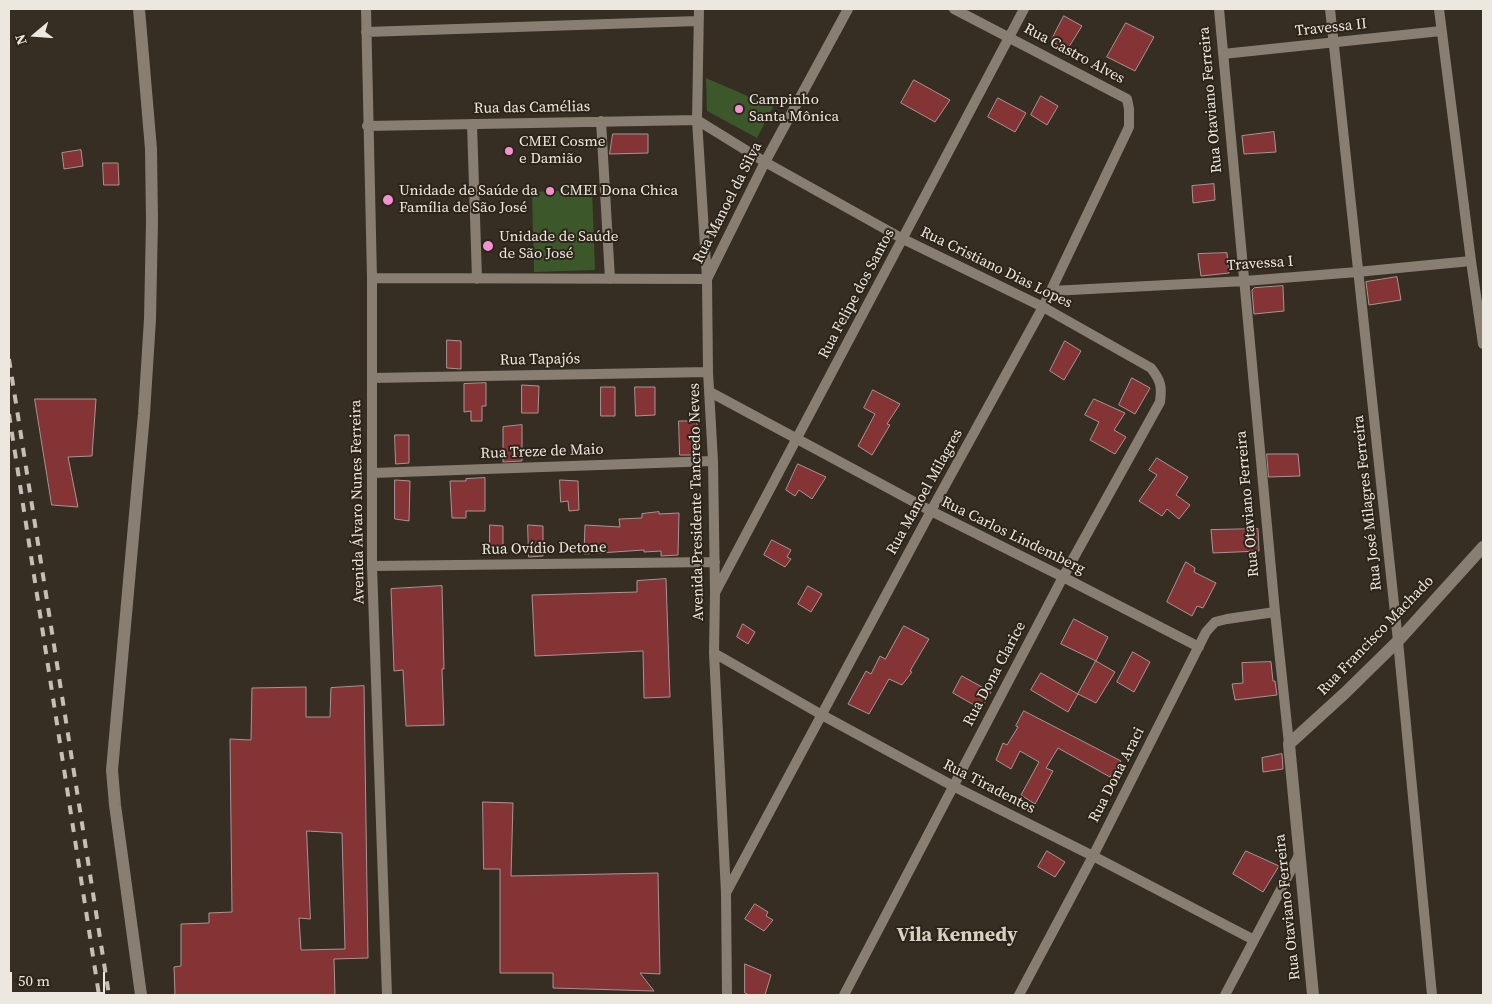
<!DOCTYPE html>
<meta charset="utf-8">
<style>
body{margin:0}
#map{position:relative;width:1492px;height:1004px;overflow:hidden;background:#362e23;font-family:"Source Serif 4",serif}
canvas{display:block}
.frame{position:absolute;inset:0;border:10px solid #ece7df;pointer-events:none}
.north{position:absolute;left:10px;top:10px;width:50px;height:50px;-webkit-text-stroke:4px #2c2419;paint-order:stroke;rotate:252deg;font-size:14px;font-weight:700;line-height:20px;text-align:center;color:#ece7df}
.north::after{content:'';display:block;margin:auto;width:18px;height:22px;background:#ece7df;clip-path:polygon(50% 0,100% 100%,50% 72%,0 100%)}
.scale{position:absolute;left:10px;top:972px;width:95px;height:22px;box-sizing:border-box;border:2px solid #ece7df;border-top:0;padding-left:6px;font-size:15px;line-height:18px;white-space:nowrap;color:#ece7df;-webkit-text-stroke:4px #2c2419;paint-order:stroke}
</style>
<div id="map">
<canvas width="1492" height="1004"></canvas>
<div class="frame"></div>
<div class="north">N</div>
<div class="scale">50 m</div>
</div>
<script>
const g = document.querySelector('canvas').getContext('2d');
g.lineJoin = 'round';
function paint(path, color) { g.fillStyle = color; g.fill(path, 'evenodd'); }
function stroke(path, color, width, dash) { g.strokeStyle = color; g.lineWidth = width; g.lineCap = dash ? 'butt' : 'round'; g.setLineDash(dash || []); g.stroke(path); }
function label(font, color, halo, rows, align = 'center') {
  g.font = font + ' "Source Serif 4",serif'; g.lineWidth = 4; g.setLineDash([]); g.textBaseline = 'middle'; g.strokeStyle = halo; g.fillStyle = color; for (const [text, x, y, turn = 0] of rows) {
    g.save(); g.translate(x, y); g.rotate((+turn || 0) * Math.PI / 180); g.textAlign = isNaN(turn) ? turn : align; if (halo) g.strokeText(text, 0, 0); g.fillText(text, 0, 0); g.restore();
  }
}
paint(new Path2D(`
 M 706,78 L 773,107 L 757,138 L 707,111 Z
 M 592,189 L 595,270 L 534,272 L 532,192 Z`), '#3c582a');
const building = new Path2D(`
 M 1064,16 L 1082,26 L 1067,50 L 1051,41 Z
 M 1126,23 L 1154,37 L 1135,71 L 1107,57 Z
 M 914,80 L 950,100 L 935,122 L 901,103 Z
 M 1041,96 L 1058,106 L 1047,125 L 1031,115 Z
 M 998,98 L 1026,113 L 1015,132 L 988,117 Z
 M 1274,132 L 1276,152 L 1244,154 L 1242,136 Z
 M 613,134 L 648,134 L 648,153 L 610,154 Z
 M 81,150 L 83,166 L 64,169 L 62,153 Z
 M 103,163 L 118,163 L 119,185 L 104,185 Z
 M 1214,184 L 1215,200 L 1193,203 L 1192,186 Z
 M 1227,253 L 1229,273 L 1201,276 L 1198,254 Z
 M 1397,277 L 1401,300 L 1369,305 L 1366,282 Z
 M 1283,286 L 1284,311 L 1254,314 L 1252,290 L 1254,288 Z
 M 447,340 L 461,341 L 461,369 L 447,368 Z
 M 1065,341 L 1081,351 L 1064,380 L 1050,371 Z
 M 1132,378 L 1150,388 L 1135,414 L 1119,405 Z
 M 486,383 L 486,406 L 482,406 L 482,421 L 471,421 L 471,411 L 464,412 L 464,384 Z
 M 522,385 L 539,386 L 538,413 L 522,413 Z
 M 601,387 L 615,387 L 615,416 L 601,416 Z
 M 635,387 L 655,387 L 655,415 L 636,416 Z
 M 873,390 L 900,404 L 887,424 L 890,425 L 872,455 L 858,446 L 875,414 L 864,408 Z
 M 35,399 L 96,399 L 92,456 L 68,457 L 78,507 L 52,505 Z
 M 1094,399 L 1125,413 L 1114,430 L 1126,437 L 1115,454 L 1090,440 L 1099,422 L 1085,415 Z
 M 679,421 L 697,421 L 697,455 L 680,455 Z
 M 522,425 L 522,461 L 503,462 L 503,427 Z
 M 395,435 L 409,435 L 409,463 L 396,464 Z
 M 1267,454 L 1298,454 L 1300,476 L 1269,477 Z
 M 1157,458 L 1188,477 L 1176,495 L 1190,505 L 1179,519 L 1167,509 L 1162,516 L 1139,501 L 1157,475 L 1149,470 Z
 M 798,464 L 826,477 L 812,499 L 799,490 L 795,496 L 786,490 Z
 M 485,478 L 485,511 L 466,511 L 466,518 L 452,518 L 450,481 L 466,481 L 466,479 Z
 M 395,480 L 410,481 L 409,521 L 395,519 Z
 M 560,480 L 578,481 L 579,510 L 569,511 L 568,501 L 561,502 Z
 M 659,512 L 659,514 L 679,513 L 678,555 L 661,556 L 661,551 L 644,552 L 644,550 L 584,554 L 585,525 L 620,527 L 619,519 L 642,518 L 642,514 Z
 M 490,525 L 503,526 L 503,551 L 490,551 Z
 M 528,525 L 543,526 L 543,556 L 529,557 Z
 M 1258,529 L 1259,551 L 1213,553 L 1211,530 Z
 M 772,540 L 791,550 L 787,557 L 791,559 L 785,567 L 764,555 Z
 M 1186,562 L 1195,568 L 1194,572 L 1216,583 L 1203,608 L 1197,606 L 1192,616 L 1167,602 Z
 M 666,579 L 670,697 L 644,698 L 643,651 L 535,656 L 532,595 L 637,592 L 637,581 Z
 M 442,586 L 444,669 L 442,669 L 444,725 L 406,726 L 403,670 L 394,671 L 391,589 Z
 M 808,586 L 822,594 L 811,612 L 798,604 Z
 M 1074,619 L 1108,637 L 1096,661 L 1061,644 Z
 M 743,624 L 755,632 L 748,644 L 737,637 Z
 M 904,626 L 929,639 L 910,671 L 912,672 L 902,685 L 889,679 L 869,714 L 848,704 L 866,671 L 871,674 L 880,656 L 885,659 Z
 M 1133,652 L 1150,662 L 1134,692 L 1117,682 Z
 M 1096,661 L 1115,672 L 1096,703 L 1078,694 Z
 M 1271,662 L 1273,681 L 1275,681 L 1277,695 L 1235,700 L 1232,684 L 1243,683 L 1242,663 Z
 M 1041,673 L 1078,694 L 1068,712 L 1031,690 Z
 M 962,676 L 991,692 L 981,709 L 953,693 Z
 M 364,686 L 368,958 L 334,959 L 335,995 L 175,995 L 174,967 L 181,966 L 181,924 L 209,923 L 209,913 L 232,912 L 230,739 L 251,740 L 252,688 L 306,687 L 306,717 L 330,717 L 331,688 ZM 307,831 L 342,833 L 345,949 L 301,950 L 299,918 L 310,919 Z
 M 1024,711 L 1121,761 L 1110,777 L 1058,748 L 1046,768 L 1053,771 L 1035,804 L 1021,795 L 1039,762 L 1020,751 L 1011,769 L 996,760 L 1003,743 L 1007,745 L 1018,727 L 1016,726 Z
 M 1282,754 L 1283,769 L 1263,772 L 1262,758 Z
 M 483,802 L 513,803 L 511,876 L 658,873 L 660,974 L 640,973 L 654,991 L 553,988 L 553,973 L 500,973 L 500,869 L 484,869 Z
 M 1047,851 L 1065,862 L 1055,877 L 1038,867 Z
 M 1246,851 L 1279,866 L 1263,892 L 1233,874 Z
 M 755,904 L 768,912 L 766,916 L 773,920 L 764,931 L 745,919 Z
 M 745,964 L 771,975 L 765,995 L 749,995 L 745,993 Z`);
paint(building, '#853436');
stroke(building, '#a89594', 1);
stroke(new Path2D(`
 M 366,9 L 372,278 L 372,566 L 387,995
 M 699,9 L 697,120 L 707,279 L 708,372 L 713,461 L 715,592 L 714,653 L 726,893 L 727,995
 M 1219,9 L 1275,612 L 1289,744
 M 1330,9 L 1398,641 L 1432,995
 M 1439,9 L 1471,261 L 1483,344
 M 366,32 L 698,21
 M 1223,54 L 1441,31
 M 601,121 L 610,279
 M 472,124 L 477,279
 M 367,126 L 697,120 L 765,162 L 903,239 L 1043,307 L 1151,368 C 1161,381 1162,386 1160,402 L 1063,577 L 844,995
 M 372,278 L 707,279 L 765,162 L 848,9
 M 1051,291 L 1245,281 L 1357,272 L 1471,261
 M 372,378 L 708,372
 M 710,392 L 931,511 L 1063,577 L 1199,647
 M 373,473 L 713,461
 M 372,566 L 715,562
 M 716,591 L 1024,9
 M 714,653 L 822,715 L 953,786 L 1093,856 L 1254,940
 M 726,893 L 931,511 L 1043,307 L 1129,127 L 1129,109 L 1127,99 L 954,9
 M 1019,995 L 1093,856 L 1206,632 L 1215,622 L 1227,619 L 1275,612
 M 1225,995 L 1299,855`), '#887e71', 10);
stroke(new Path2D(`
 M 139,9 L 151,149 L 152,221 L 150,319 L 144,414 L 112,770 L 115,805 L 141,995
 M 1313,995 L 1289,744 L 1345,693 L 1398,641 L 1483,547`), '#887e71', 12);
stroke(new Path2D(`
 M 9,359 L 109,995
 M 9,414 L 99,995`), '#c5bfb7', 4, [9, 9]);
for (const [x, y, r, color] of [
 [739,109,5,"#f491d3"],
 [509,151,5,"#f491d3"],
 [550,191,5,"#f491d3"],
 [388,200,6,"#f491d3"],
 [488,246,6,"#f491d3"]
]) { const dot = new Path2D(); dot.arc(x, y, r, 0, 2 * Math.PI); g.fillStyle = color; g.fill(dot); stroke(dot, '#2c2419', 2); }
label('15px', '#ece7df', '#2c2419', [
 ["Travessa II",1331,28,-6],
 ["Rua Castro Alves",1074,54,28],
 ["Rua Otaviano Ferreira",1211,100,-95],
 ["Rua das Camélias",532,108,-1],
 ["Rua Manoel da Silva",728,203,-63],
 ["Travessa I",1260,264,-4],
 ["Rua Cristiano Dias Lopes",996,268,26],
 ["Rua Felipe dos Santos",857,294,-62],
 ["Rua Tapajós",540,360,-1],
 ["Rua Treze de Maio",542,452,-2],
 ["Rua Manoel Milagres",925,492,-61],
 ["Avenida Álvaro Nunes Ferreira",358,502,-91],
 ["Avenida Presidente Tancredo Neves",697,502,-91],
 ["Rua José Milagres Ferreira",1368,503,-96],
 ["Rua Otaviano Ferreira",1248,504,-95],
 ["Rua Carlos Lindemberg",1013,536,26],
 ["Rua Ovídio Detone",544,549,-1],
 ["Rua Francisco Machado",1376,636,-46],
 ["Rua Dona Clarice",995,674,-62],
 ["Rua Dona Araci",1117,775,-63],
 ["Rua Tiradentes",989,787,27],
 ["Rua Otaviano Ferreira",1288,907,-96]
]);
label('15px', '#ece7df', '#2c2419', [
 ["Campinho",749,100],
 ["Santa Mônica",749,117],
 ["CMEI Cosme",519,142],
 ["e Damião",519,159],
 ["Unidade de Saúde da",399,191],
 ["Família de São José",399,208],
 ["CMEI Dona Chica",560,191],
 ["Unidade de Saúde",499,237],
 ["de São José",499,254]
], 'left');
label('bold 20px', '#dad0c2', '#2c2419', [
 ["Vila Kennedy",957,936]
]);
</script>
